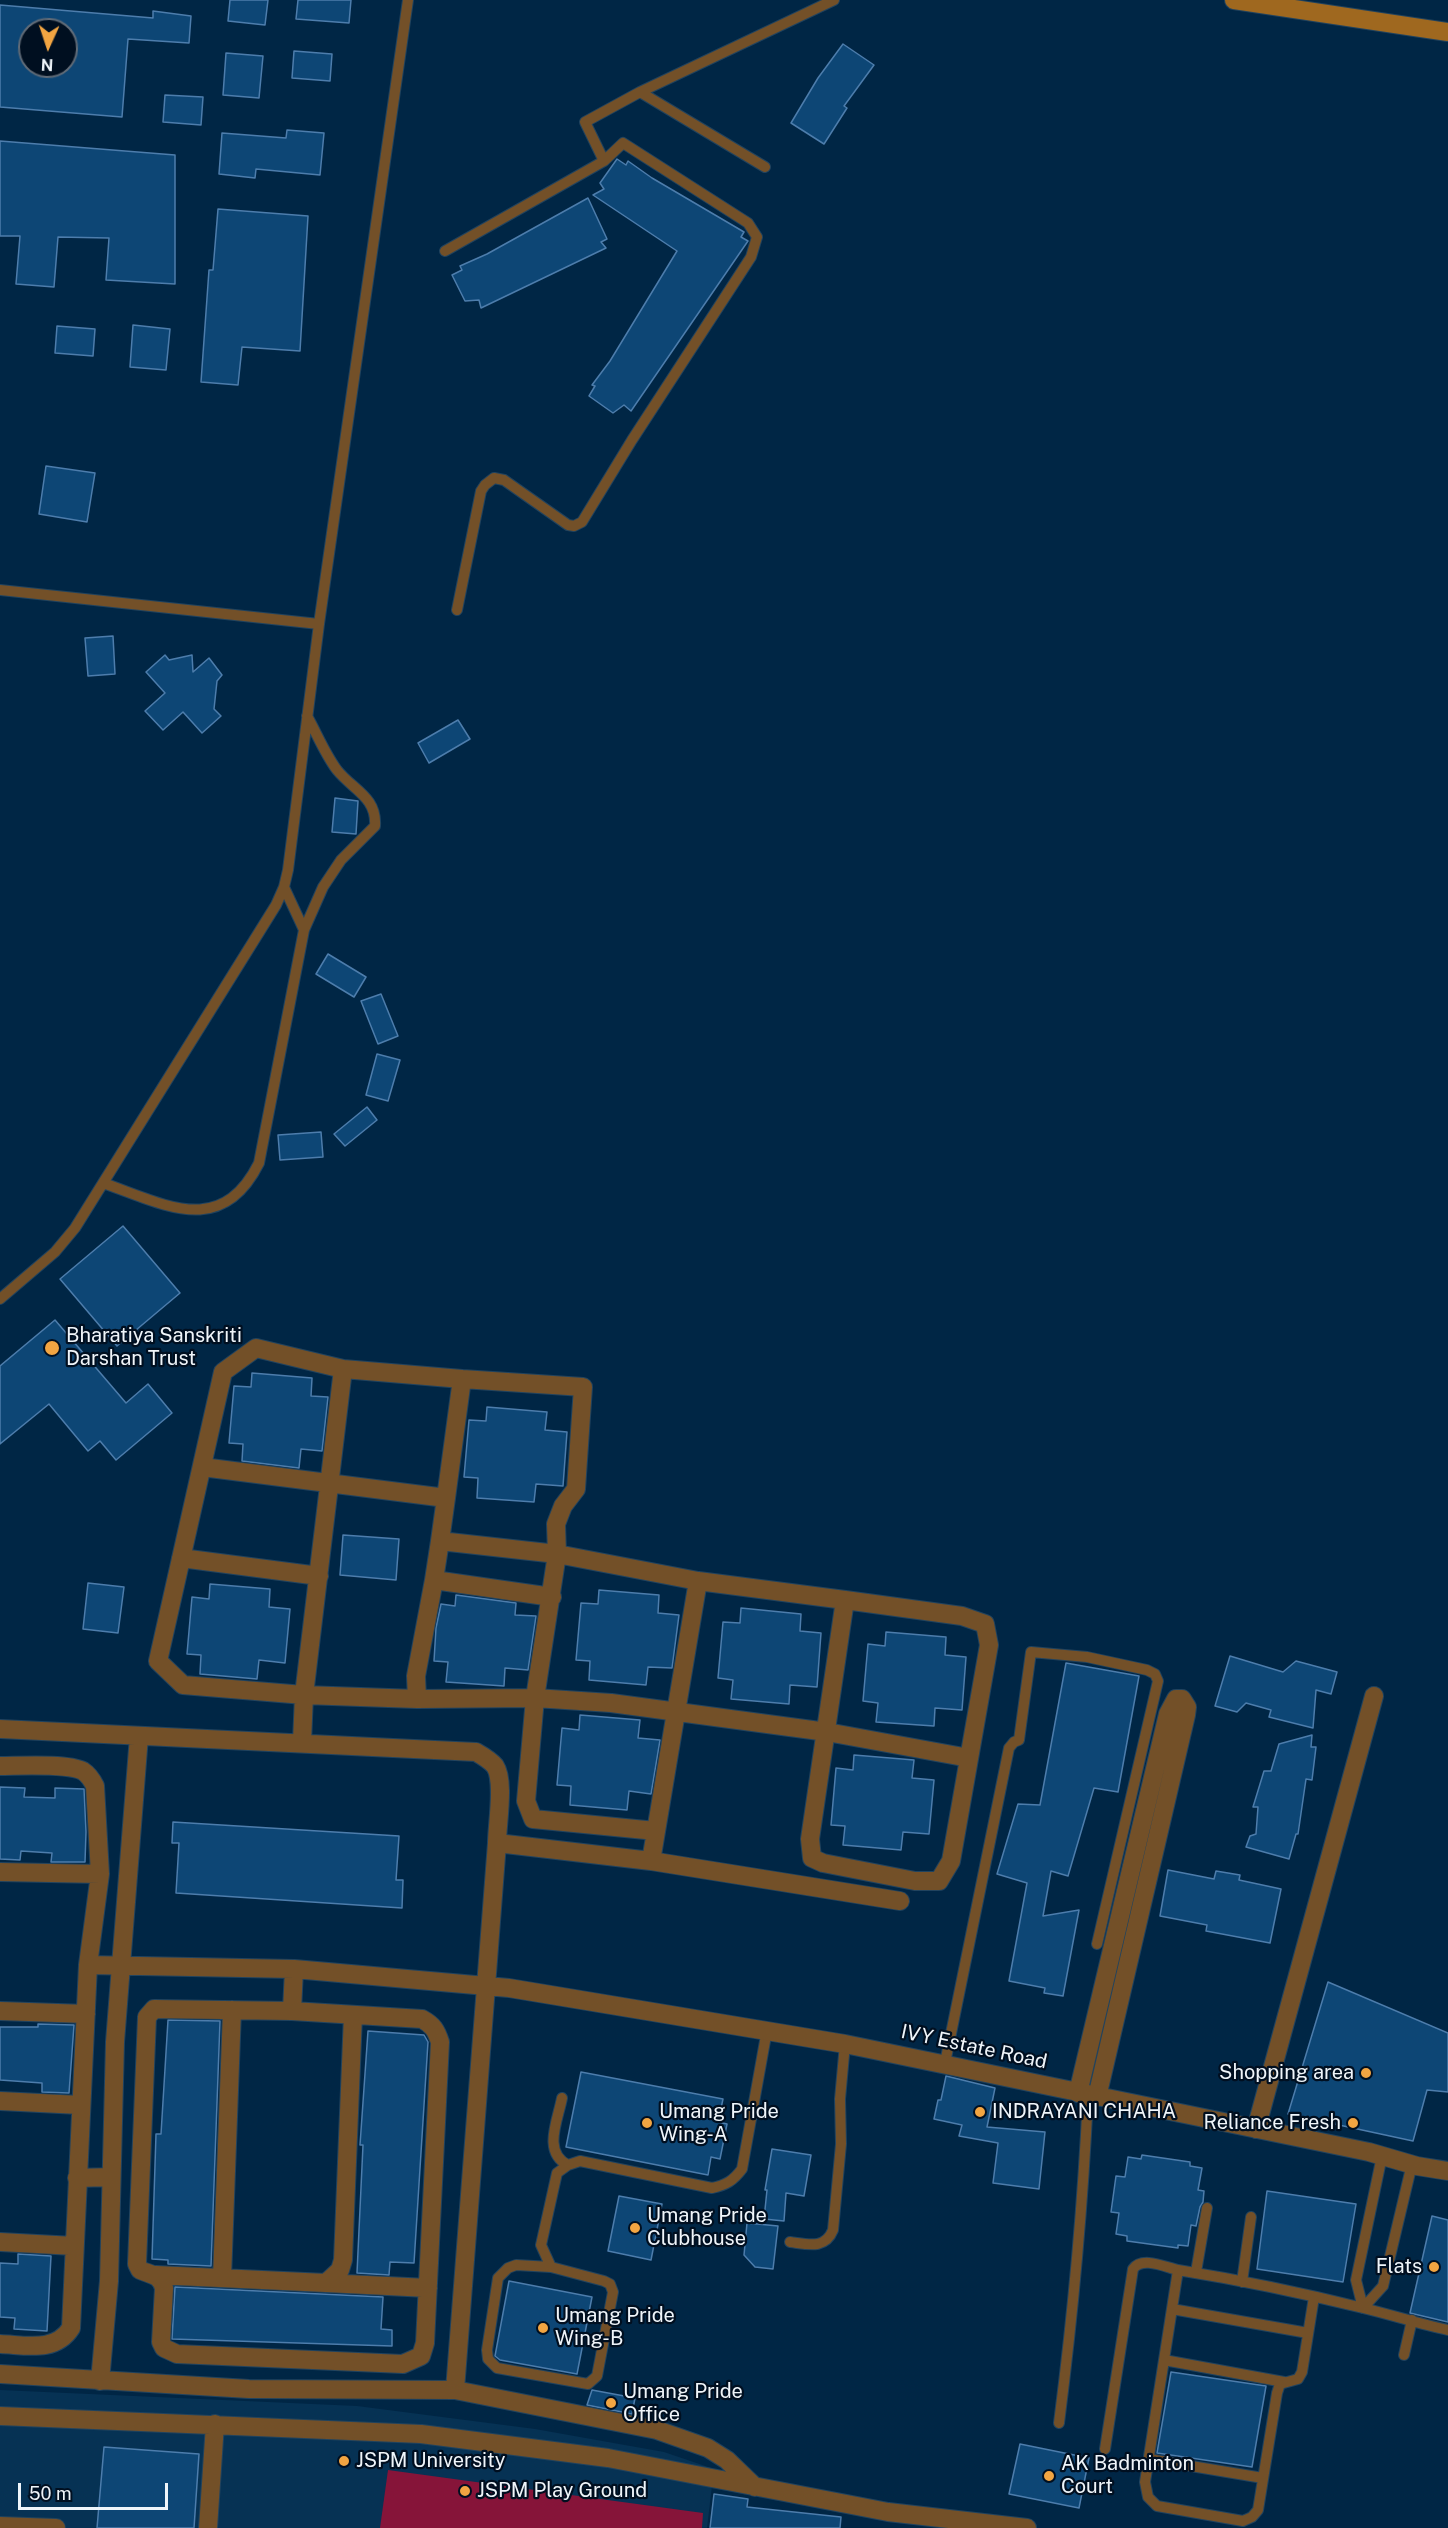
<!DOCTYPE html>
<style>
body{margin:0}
#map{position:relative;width:1448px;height:2528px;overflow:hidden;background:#002645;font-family:"Public Sans",sans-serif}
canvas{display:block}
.north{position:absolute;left:18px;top:18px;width:60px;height:60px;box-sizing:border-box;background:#000f20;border:2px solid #606b77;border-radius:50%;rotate:183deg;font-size:16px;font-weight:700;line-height:24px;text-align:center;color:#eff5fa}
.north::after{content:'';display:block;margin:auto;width:21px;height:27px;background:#f2a542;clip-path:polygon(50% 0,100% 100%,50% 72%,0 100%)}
.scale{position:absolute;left:18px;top:2483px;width:150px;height:27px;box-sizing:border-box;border:3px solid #eff5fa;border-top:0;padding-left:8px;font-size:18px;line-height:21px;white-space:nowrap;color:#eff5fa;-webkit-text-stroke:4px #000f20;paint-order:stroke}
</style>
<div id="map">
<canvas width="1448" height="2528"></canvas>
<div class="north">N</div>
<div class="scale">50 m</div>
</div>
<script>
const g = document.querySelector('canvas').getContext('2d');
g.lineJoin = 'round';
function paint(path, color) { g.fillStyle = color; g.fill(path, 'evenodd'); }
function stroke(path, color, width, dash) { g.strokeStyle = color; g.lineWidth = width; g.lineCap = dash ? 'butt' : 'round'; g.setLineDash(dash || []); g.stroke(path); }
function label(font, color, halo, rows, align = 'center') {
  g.font = font + ' "Public Sans",sans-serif'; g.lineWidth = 4.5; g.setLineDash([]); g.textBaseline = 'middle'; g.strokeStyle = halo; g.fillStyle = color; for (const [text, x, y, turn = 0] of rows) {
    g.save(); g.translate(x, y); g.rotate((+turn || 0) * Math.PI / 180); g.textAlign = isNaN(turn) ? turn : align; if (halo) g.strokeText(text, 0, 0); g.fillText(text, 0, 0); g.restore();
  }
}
paint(new Path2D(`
 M 0,2390 L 357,2406 L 535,2429 L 664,2452 L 714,2469 L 707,2528 L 0,2528 Z`), '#063254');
paint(new Path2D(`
 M 388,2470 L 703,2513 L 702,2528 L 380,2528 Z`), '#861439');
const building = new Path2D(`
 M 230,0 L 268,0 L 265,25 L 228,21 Z
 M 298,0 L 351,0 L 349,23 L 296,19 Z
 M 0,5 L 153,18 L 153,11 L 191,16 L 189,43 L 128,39 L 122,117 L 0,107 ZM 30,30 L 71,30 L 68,66 L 30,66 Z
 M 843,44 L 874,65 L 844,106 L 847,108 L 824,144 L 791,123 L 818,78 Z
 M 294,51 L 332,54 L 330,81 L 292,78 Z
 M 226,53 L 263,56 L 259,98 L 223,95 Z
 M 165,95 L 203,97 L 201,125 L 163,122 Z
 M 287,130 L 324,133 L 320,175 L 256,169 L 255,178 L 219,174 L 222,133 L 286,138 Z
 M 0,141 L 175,155 L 175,284 L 106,280 L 109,238 L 58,237 L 54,287 L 16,284 L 20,236 L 0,236 Z
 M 617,159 L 626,165 L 628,161 L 652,178 L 744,232 L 741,237 L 748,241 L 631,411 L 624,405 L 613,413 L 589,396 L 595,386 L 592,385 L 610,361 L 677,251 L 593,195 L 604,189 L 600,183 Z
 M 588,198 L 607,239 L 601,242 L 606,248 L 481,308 L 479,300 L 465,301 L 452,275 L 462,270 L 460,266 L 487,254 Z
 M 218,209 L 308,216 L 300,351 L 242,347 L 238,385 L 201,382 L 209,270 L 213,270 Z
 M 133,325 L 170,329 L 166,370 L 130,367 Z
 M 57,326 L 95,329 L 93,356 L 55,353 Z
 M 46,466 L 95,473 L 87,522 L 39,514 Z
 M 113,636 L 115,674 L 88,676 L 85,638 Z
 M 165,655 L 169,660 L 192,655 L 193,672 L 209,658 L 222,675 L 217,681 L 214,709 L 221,716 L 202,733 L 183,712 L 163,730 L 145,711 L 165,693 L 146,672 Z
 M 458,720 L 470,739 L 429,763 L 418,743 Z
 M 335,798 L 358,801 L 356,834 L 332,832 Z
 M 328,954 L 366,977 L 354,997 L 316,974 Z
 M 381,994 L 398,1036 L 378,1044 L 361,1001 Z
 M 377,1054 L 400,1060 L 388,1101 L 366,1095 Z
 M 367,1107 L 377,1120 L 345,1146 L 334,1134 Z
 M 321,1132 L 323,1157 L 280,1160 L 278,1135 Z
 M 123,1226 L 180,1293 L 117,1346 L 60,1279 Z
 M 55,1320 L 126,1403 L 148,1384 L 172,1413 L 116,1460 L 100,1441 L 88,1451 L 49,1404 L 0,1444 L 0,1366 Z
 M 252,1373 L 312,1378 L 311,1396 L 328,1397 L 322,1451 L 301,1449 L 299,1468 L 242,1461 L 243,1444 L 229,1443 L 234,1386 L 251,1387 Z
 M 487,1407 L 547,1412 L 545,1430 L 567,1432 L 563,1486 L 536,1484 L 534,1502 L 477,1498 L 478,1478 L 464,1477 L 469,1420 L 486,1421 Z
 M 343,1535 L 399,1539 L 396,1580 L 340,1575 Z
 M 88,1583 L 124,1587 L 118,1633 L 83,1629 Z
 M 210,1584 L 270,1589 L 269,1607 L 290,1609 L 285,1663 L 259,1660 L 257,1679 L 200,1674 L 201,1655 L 187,1654 L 192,1597 L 209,1599 Z
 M 599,1590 L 659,1595 L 658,1613 L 679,1615 L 672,1668 L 648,1667 L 646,1685 L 589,1680 L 590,1661 L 576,1660 L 581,1603 L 598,1604 Z
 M 456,1595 L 516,1603 L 515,1615 L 536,1616 L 528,1670 L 505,1668 L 504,1686 L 446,1682 L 448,1662 L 434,1661 L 436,1628 L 441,1604 L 455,1606 Z
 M 741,1608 L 801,1614 L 800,1631 L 821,1633 L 817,1687 L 790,1685 L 789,1704 L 731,1699 L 733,1680 L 718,1678 L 723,1622 L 740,1623 Z
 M 886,1632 L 946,1637 L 945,1655 L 966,1657 L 962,1710 L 935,1708 L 934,1726 L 876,1722 L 878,1703 L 863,1701 L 868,1644 L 885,1646 Z
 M 1230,1656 L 1283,1672 L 1296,1661 L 1337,1672 L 1331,1694 L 1316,1690 L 1313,1728 L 1269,1717 L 1271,1710 L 1246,1703 L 1237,1712 L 1215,1706 Z
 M 1066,1663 L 1139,1676 L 1118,1792 L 1094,1788 L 1068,1876 L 1051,1871 L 1043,1916 L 1079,1910 L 1063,1996 L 1044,1993 L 1045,1988 L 1009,1981 L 1027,1883 L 997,1874 L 1018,1804 L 1040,1805 Z
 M 580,1715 L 640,1720 L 638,1738 L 660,1740 L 651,1794 L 629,1791 L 627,1810 L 570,1805 L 571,1786 L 557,1785 L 562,1728 L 579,1730 Z
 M 1312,1735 L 1311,1747 L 1316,1747 L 1312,1780 L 1306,1779 L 1298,1834 L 1296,1834 L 1289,1859 L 1246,1847 L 1250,1836 L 1256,1834 L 1258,1807 L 1253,1807 L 1264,1771 L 1271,1771 L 1279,1744 Z
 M 854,1755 L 914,1760 L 912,1778 L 934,1780 L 929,1834 L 903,1832 L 901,1850 L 843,1845 L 845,1826 L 831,1825 L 836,1768 L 853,1770 Z
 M 0,1787 L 25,1788 L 24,1797 L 55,1798 L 55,1788 L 84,1789 L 86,1832 L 85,1862 L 51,1862 L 52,1853 L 21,1851 L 20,1860 L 0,1859 Z
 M 173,1822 L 399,1836 L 396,1880 L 403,1880 L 402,1908 L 176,1893 L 179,1843 L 172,1843 Z
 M 1168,1870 L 1214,1879 L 1216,1871 L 1240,1875 L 1239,1880 L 1281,1889 L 1270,1943 L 1206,1931 L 1207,1925 L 1160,1916 Z
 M 1328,1982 L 1448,2033 L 1448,2092 L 1427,2090 L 1413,2141 L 1288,2114 Z
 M 168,2020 L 220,2021 L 211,2266 L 168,2264 L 168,2260 L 152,2259 L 156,2134 L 161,2134 Z
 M 38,2024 L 74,2025 L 69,2093 L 42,2092 L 42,2083 L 0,2080 L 0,2027 L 38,2027 Z
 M 368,2031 L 424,2035 L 428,2042 L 414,2263 L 390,2262 L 389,2275 L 357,2273 L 363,2145 L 360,2145 Z
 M 581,2072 L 723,2099 L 718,2122 L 727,2124 L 720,2159 L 711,2157 L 708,2175 L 566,2147 Z
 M 946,2076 L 995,2088 L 987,2127 L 1045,2132 L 1039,2189 L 993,2183 L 998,2143 L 959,2136 L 962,2125 L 934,2119 L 938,2100 L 941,2100 Z
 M 772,2149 L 811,2155 L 804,2196 L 786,2193 L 784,2221 L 764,2219 L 767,2190 L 765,2190 Z
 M 1142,2155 L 1190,2162 L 1190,2166 L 1202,2168 L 1198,2190 L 1204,2191 L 1203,2202 L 1200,2207 L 1196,2226 L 1191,2225 L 1188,2246 L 1178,2245 L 1178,2248 L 1127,2241 L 1127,2236 L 1116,2234 L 1119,2213 L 1111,2212 L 1116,2176 L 1125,2177 L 1128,2157 L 1141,2159 Z
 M 1267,2191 L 1356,2204 L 1343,2282 L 1257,2269 Z
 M 619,2196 L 662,2204 L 651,2260 L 608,2251 Z
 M 1432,2216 L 1448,2220 L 1448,2322 L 1410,2313 Z
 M 747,2223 L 778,2226 L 773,2269 L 755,2267 L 744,2255 Z
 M 18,2254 L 51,2256 L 47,2331 L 14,2329 L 15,2318 L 0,2317 L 0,2263 L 18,2264 Z
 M 509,2281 L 592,2297 L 577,2374 L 500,2360 L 495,2356 Z
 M 175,2287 L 383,2297 L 381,2329 L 392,2330 L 392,2346 L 172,2339 Z
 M 1171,2372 L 1266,2386 L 1252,2467 L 1157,2453 Z
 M 592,2390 L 635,2398 L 632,2414 L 587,2405 Z
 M 1020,2444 L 1089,2458 L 1079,2508 L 1009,2494 Z
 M 104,2447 L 199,2454 L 194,2528 L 97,2528 Z
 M 714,2494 L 748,2499 L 747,2507 L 841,2517 L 840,2528 L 710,2528 Z`);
paint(building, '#0d4675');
stroke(building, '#4d7dac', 1.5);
const service = new Path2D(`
 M 640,92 L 765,167
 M 604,161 L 585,122 L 640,92 L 834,0
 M 445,251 L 604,161 L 623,143 L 748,223 L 757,237 L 751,257 L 632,440 L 582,522 L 574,526 L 568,525 L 504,480 L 494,478 L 485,485 L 481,491 L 457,610
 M 0,590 L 319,624
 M 284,887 L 304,930
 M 103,1183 C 164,1204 221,1239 259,1163 L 304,930 L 323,887 L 341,860 L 375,826 C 377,797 353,790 337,770 C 325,754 317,734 307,716
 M 0,1299 L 55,1252 L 75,1228 L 276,905 L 284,887 L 288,870 L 319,624 L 408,0
 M 945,2063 L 1009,1748 L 1014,1742 L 1019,1740 L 1031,1652 L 1087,1657 L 1147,1670 L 1155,1674 L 1158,1681 L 1097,1944
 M 562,2098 C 558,2120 542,2152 568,2165
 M 1382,2156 L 1356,2280 L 1363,2308 L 1383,2286 L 1412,2164
 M 790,2242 C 807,2244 825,2250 833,2230 L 841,2144 L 840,2099 L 845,2044
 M 551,2267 L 516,2265 L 508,2268 L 498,2278 L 487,2350 L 488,2359 L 497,2368 L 588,2384 L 597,2376 L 613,2292 L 610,2284 L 604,2281 L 551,2267 L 541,2245 L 557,2173 L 568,2165 L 580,2161 L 712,2188 C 726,2185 733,2181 742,2169 L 767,2030
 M 1196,2272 L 1207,2208
 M 1242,2282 L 1251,2217
 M 1314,2297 L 1302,2372 L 1298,2379 L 1280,2384 L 1277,2393 L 1258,2510 L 1252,2517 L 1243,2521 L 1157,2506 L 1148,2497 L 1145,2482 L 1178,2270 C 1240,2280 1302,2293 1363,2308 C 1392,2315 1420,2324 1448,2330
 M 1172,2309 L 1308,2333
 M 1404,2355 L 1412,2320
 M 1164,2360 L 1284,2382
 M 1059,2423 C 1073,2314 1083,2205 1088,2095
 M 1105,2449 L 1133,2269 C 1142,2256 1165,2267 1178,2270
 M 1149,2459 L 1263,2478`);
const minor = new Path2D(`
 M 343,1369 L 462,1379
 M 202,1467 L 446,1498 L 462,1379 L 583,1387 L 576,1489 L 563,1506 L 556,1524 L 557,1554 L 440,1541 L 446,1498
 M 181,1558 L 319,1576
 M 434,1580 L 440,1541
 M 417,1699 L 416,1676 L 434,1580 L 552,1597
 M 0,1729 L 476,1752 C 483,1756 490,1760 495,1766 C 505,1781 497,1824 497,1843 L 455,2390
 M 302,1742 L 304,1695 L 343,1369 L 256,1348 L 223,1372 L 158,1661 L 183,1685 L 304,1695 L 417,1699 L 535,1698 L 611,1703 L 827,1732 L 969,1758
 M 0,1766 C 19,1766 67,1763 83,1771 C 89,1775 92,1780 95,1786 L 100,1874 L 88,1965 L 71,2328 C 55,2353 26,2345 0,2344
 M 656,1831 L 533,1819 L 526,1801 L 535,1698 L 557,1554 L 698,1581 L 845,1600 L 810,1839 L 812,1858 L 823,1863 L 915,1881 L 939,1881 L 951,1861 L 989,1645 L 985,1624 L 962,1616 L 845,1600
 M 497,1843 L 651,1861 L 900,1901
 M 651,1861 L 698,1581
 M 0,1872 L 100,1874
 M 88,1965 L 294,1969 L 509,1988 L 845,2044 L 1369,2152 L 1417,2166 L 1448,2171
 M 0,2011 L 86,2014
 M 292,2011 L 154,2009 L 147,2017 L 137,2264 L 140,2270 C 151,2275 160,2274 164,2288 L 161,2342 L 164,2348 L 177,2354 L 403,2364 L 421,2356 L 425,2343 L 440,2042 C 436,2030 433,2025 422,2019 L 292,2011 L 294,1969
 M 1078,2093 L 1168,1714 L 1176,1699 L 1182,1699 L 1187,1707 L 1186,1715 L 1097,2097
 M 0,2101 L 80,2105
 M 1256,2129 L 1374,1696
 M 77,2178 L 111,2177
 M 0,2242 L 74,2246
 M 156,2275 L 326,2283 L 340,2270 L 343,2260 L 353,2015
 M 222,2278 L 232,2010
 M 326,2283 L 428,2288
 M 0,2374 L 249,2389 L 455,2390 L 657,2430 L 708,2448 L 727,2460 L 755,2487
 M 100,2381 L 109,2281 L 115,2042 L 139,1736
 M 0,2416 L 421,2434 L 608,2458 L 888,2512 L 1027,2528
 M 0,2526 L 56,2528
 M 208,2528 L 215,2424`);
const secondary = new Path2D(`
 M 1234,0 L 1448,32`);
stroke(service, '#21435e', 12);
stroke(minor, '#21435e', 20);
stroke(secondary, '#21435e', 20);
stroke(service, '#735028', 10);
stroke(minor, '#735028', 18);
stroke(secondary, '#9f681f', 18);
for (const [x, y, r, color] of [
 [52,1348,8,"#f2a542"],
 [1366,2073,6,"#f2a542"],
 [980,2112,6,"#f2a542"],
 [647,2123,6,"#f2a542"],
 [1353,2123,6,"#f2a542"],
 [635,2228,6,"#f2a542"],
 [1434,2267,6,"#f2a542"],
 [543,2328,6,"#f2a542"],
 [611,2403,6,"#f2a542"],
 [344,2461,6,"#f2a542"],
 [1049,2476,6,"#f2a542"],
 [465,2491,6,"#f2a542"]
]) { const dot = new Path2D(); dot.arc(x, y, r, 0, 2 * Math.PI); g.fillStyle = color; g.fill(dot); stroke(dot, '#000f20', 2); }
label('20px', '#eff5fa', '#000f20', [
 ["Bharatiya Sanskriti",66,1336],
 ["Darshan Trust",66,1359],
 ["Shopping area",1354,2073,"right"],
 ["Umang Pride",659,2112],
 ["Wing-A",659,2135],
 ["INDRAYANI CHAHA",992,2112],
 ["Reliance Fresh",1341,2123,"right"],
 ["Umang Pride",647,2216],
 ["Clubhouse",647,2239],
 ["Flats",1422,2267,"right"],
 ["Umang Pride",555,2316],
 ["Wing-B",555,2339],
 ["Umang Pride",623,2392],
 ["Office",623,2415],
 ["JSPM University",356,2461],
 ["AK Badminton",1061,2464],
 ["Court",1061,2487],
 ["JSPM Play Ground",477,2491]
], 'left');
label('20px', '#eff5fa', '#000f20', [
 ["IVY Estate Road",974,2047,12]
]);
</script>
